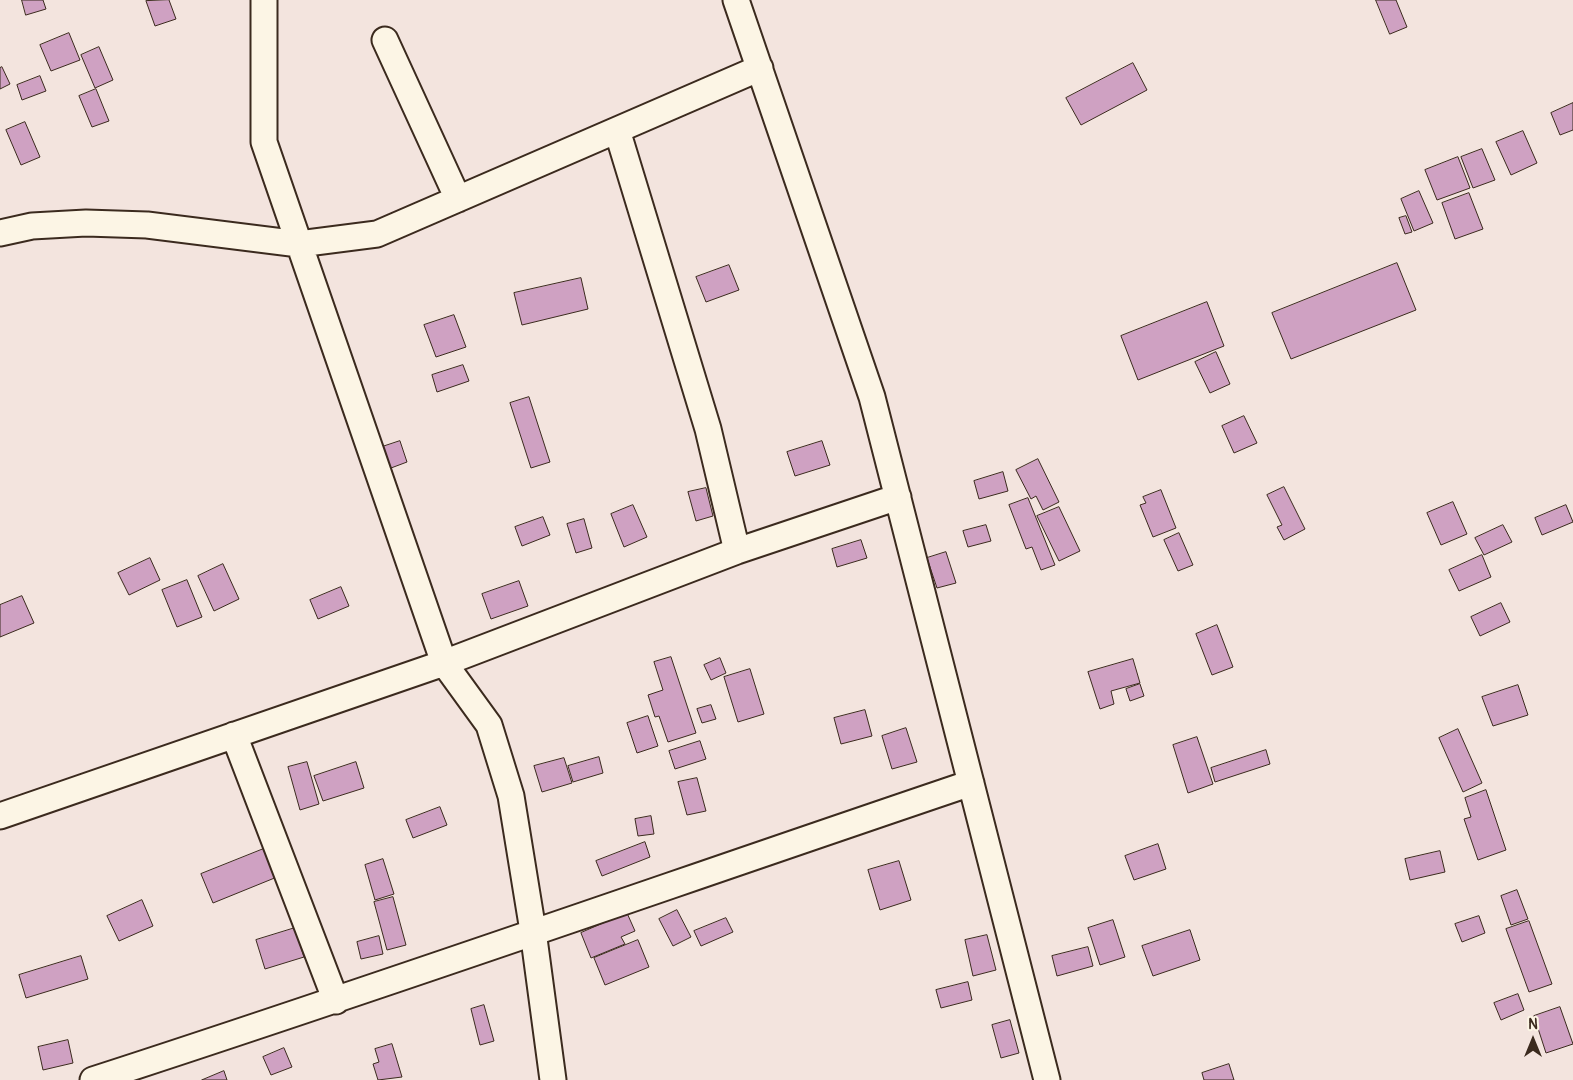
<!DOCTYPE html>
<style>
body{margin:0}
#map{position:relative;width:1573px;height:1080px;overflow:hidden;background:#f3e4de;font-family:Pangolin,sans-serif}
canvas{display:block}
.north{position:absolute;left:1508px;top:1015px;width:50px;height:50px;-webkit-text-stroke:4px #fcf5e5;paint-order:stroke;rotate:0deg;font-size:14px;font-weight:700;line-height:20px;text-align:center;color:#3b2a1e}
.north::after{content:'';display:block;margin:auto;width:18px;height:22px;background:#3b2a1e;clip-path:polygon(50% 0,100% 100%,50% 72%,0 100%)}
</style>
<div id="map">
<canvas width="1573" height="1080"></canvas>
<div class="north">N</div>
</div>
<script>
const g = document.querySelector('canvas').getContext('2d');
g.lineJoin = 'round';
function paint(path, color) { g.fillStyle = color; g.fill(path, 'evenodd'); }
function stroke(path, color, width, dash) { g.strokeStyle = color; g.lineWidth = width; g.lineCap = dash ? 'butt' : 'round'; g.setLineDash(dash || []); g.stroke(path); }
const building = new Path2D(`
 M 22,0 L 43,0 L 46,9 L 26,15 Z
 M 169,0 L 176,19 L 155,26 L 146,1 Z
 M 1376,0 L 1396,0 L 1407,27 L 1390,34 Z
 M 69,33 L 80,60 L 51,71 L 40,45 Z
 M 99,47 L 113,80 L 95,88 L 81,55 Z
 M 1133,63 L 1147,90 L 1081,125 L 1066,98 Z
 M 2,67 L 10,84 L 0,89 L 0,68 Z
 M 40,76 L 46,91 L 22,100 L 17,85 Z
 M 96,89 L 109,121 L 92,127 L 79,96 Z
 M 1573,103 L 1573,130 L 1560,135 L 1551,113 Z
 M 25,122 L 40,157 L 21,165 L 6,130 Z
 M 1523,131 L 1537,163 L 1511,175 L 1496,142 Z
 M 1482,149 L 1495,180 L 1473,188 L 1461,157 Z
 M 1458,157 L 1470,188 L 1437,200 L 1425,170 Z
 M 1419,191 L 1433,223 L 1414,231 L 1401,199 Z
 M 1469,193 L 1483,229 L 1455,239 L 1442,203 Z
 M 1406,216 L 1412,232 L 1405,234 L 1399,218 Z
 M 1397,263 L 1416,310 L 1291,359 L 1272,313 Z
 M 729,265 L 739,290 L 706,302 L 696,277 Z
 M 581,278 L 588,309 L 522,325 L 514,293 Z
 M 1207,302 L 1224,346 L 1138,380 L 1121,336 Z
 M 454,315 L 466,347 L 436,357 L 424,325 Z
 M 1216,352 L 1230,384 L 1210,393 L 1195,362 Z
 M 463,365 L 469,381 L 437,392 L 432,375 Z
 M 529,397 L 550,462 L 531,468 L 510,403 Z
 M 1244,416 L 1257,443 L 1234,453 L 1222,426 Z
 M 400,441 L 407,462 L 383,471 L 376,449 Z
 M 822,441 L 830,465 L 795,476 L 787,452 Z
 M 1038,459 L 1059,502 L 1043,510 L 1036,496 L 1031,499 L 1016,470 Z
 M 1003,472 L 1008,491 L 979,499 L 974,481 Z
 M 1284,487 L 1305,529 L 1284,540 L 1277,527 L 1282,525 L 1267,495 Z
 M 706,488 L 713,516 L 696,521 L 688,492 Z
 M 1161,490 L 1176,528 L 1153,537 L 1140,505 L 1146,503 L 1143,497 Z
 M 1028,498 L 1055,565 L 1041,570 L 1032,547 L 1026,549 L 1009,505 Z
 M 1453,502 L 1467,534 L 1441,545 L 1427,513 Z
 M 633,505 L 647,537 L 624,547 L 611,514 Z
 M 1566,505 L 1573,522 L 1542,535 L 1535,518 Z
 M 1059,507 L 1080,551 L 1059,561 L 1037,516 Z
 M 543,517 L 550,535 L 522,546 L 515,527 Z
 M 584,519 L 592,548 L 576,553 L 567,524 Z
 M 986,525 L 991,541 L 968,547 L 963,531 Z
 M 1503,525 L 1512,542 L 1484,555 L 1475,538 Z
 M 1179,533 L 1193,565 L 1178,571 L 1164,540 Z
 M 861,540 L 867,558 L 837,567 L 832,549 Z
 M 946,552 L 956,583 L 937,588 L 927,558 Z
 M 1482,555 L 1491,577 L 1459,591 L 1449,570 Z
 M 150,558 L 160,580 L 129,595 L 118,573 Z
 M 223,564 L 239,599 L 214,611 L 198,576 Z
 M 187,580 L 202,617 L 177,627 L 162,590 Z
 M 519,581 L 528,606 L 491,619 L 482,594 Z
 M 341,587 L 349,606 L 318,619 L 310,600 Z
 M 22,596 L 34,623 L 0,637 L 0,605 Z
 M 1501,603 L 1510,622 L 1480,636 L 1471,617 Z
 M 1217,625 L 1233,667 L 1212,675 L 1196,634 Z
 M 671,657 L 696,733 L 668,742 L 659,716 L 655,717 L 648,695 L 663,690 L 654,662 Z
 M 720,658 L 726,673 L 711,680 L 704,665 Z
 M 1133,659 L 1140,683 L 1111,691 L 1114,704 L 1100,709 L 1088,672 Z
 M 750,669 L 764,714 L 738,722 L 724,677 Z
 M 1140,684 L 1144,696 L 1130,701 L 1126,689 Z
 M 1518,685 L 1528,715 L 1493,726 L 1482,697 Z
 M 711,705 L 716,719 L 702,723 L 697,709 Z
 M 865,710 L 872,736 L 841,744 L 834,718 Z
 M 648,716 L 658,746 L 637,753 L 627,723 Z
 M 906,728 L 917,762 L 892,769 L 882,736 Z
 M 1458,729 L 1482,783 L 1463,792 L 1439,738 Z
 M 1197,737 L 1213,784 L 1188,793 L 1173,745 Z
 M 700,741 L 706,759 L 675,769 L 669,751 Z
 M 1266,750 L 1270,764 L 1215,782 L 1211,768 Z
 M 599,757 L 603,773 L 573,782 L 568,766 Z
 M 564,758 L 572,783 L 542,792 L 534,766 Z
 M 307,762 L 319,804 L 300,810 L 288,767 Z
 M 356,762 L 364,788 L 323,801 L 314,776 Z
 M 697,778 L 706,811 L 687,815 L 678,782 Z
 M 1486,790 L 1506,850 L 1478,860 L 1464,819 L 1471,817 L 1465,798 Z
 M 440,807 L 447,825 L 413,838 L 406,820 Z
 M 651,816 L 654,834 L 638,836 L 635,819 Z
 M 645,842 L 650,857 L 602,876 L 596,861 Z
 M 1158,844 L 1166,869 L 1134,880 L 1125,856 Z
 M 266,848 L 277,877 L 213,903 L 201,874 Z
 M 1440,851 L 1445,872 L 1410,880 L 1405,859 Z
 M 383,859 L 394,894 L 375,900 L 365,865 Z
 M 899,861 L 911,900 L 880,910 L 868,870 Z
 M 1517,890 L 1528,919 L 1511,925 L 1501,896 Z
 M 393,897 L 406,945 L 387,950 L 374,902 Z
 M 142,900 L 153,926 L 119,941 L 107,916 Z
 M 677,910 L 691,937 L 673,946 L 659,919 Z
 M 627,913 L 635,931 L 621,937 L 625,944 L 591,958 L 581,933 Z
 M 1479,916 L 1485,933 L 1462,942 L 1455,924 Z
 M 726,918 L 733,932 L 701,946 L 694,931 Z
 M 1113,920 L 1125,957 L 1100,965 L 1088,928 Z
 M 1529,921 L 1552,984 L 1529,992 L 1506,929 Z
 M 295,928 L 304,957 L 265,969 L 256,940 Z
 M 1190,930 L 1200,960 L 1153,976 L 1142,946 Z
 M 987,935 L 996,970 L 973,976 L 965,940 Z
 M 379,936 L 383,954 L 361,959 L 357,942 Z
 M 638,940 L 649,967 L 605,985 L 594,958 Z
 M 1088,947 L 1093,966 L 1057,976 L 1052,956 Z
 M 81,956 L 88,979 L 26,998 L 19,975 Z
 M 968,982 L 972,1000 L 941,1008 L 936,990 Z
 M 1518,994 L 1524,1010 L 1501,1020 L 1494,1003 Z
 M 484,1005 L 494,1041 L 480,1045 L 471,1009 Z
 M 1560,1007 L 1573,1044 L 1546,1053 L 1534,1016 Z
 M 1010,1020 L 1019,1053 L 1001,1058 L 992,1025 Z
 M 68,1040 L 73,1063 L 43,1070 L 38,1047 Z
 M 392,1044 L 402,1077 L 378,1080 L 373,1064 L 379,1062 L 375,1049 Z
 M 284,1048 L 292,1067 L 271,1075 L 263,1057 Z
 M 1229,1064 L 1234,1080 L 1204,1080 L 1202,1073 Z
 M 224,1071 L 227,1080 L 202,1080 Z`);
paint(building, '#cfa1c2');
stroke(building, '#3b2a1e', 1);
const minor = new Path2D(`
 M 264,0 L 264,142 L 444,663 L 489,725 L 511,796 L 533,931 L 553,1080
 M 736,0 L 872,397 L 1047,1080
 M 385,40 L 458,199
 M 617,130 L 708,429 L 737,551
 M 0,233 L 32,226 L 86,223 L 147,225 L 299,244 L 377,234 L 760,68
 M 234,735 L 336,1001
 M 0,816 L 444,663 L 737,551 L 898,497
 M 93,1080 C 387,985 678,882 971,783`);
stroke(minor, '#3b2a1e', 29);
stroke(minor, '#fcf5e5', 25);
</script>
